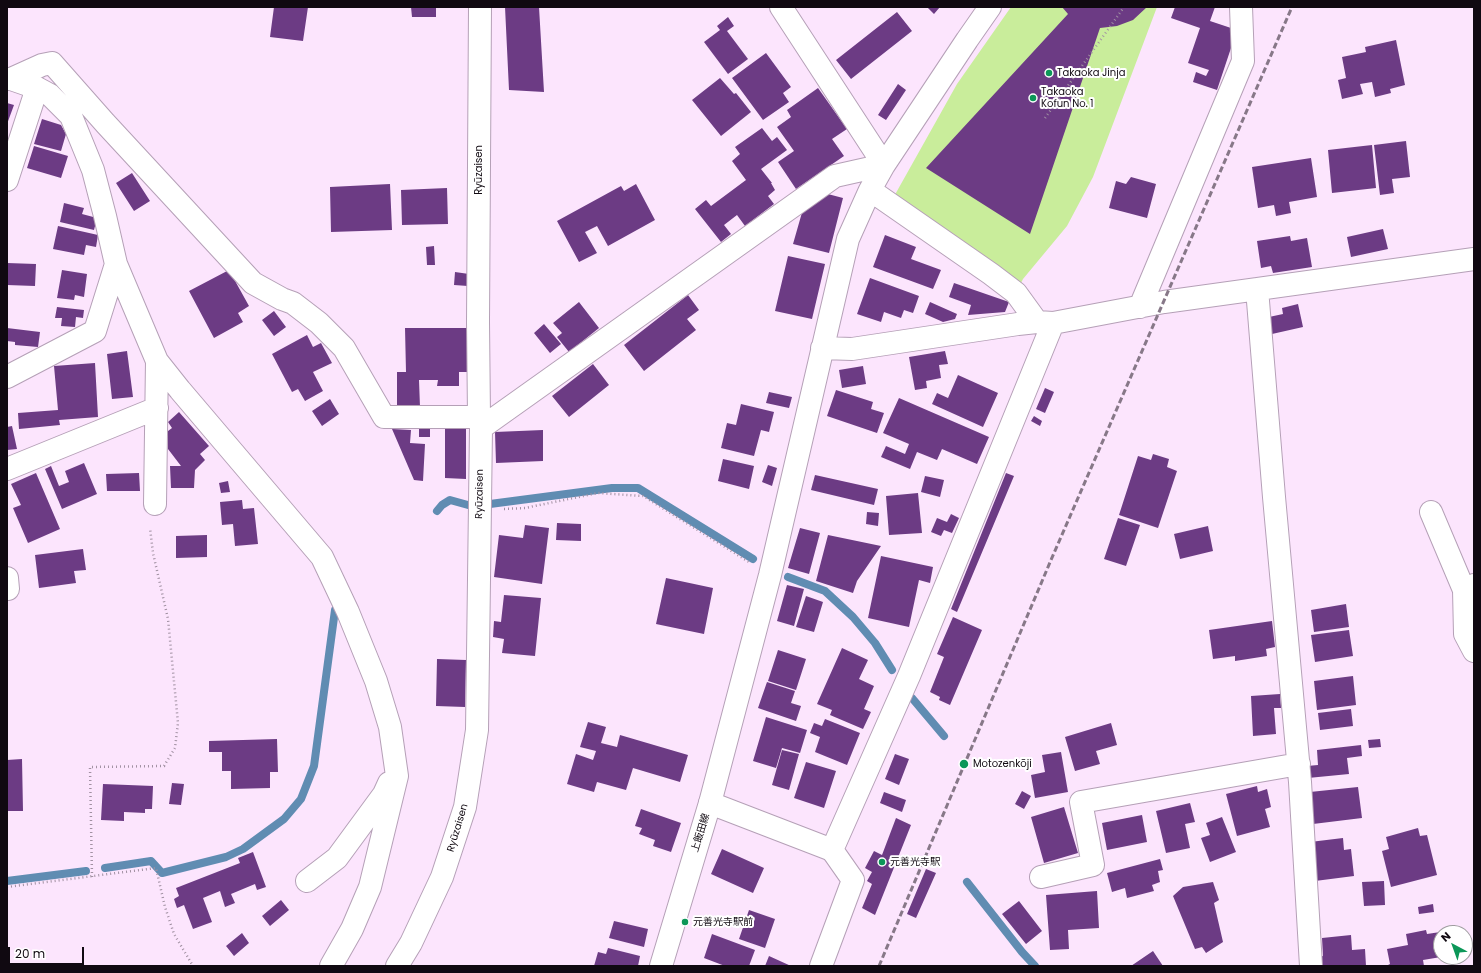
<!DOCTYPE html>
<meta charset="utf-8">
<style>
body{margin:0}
#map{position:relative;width:1481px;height:973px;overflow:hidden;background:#fce5fd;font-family:Poppins,sans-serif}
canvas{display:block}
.frame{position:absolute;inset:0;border:8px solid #100911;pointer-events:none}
.north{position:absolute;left:1433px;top:925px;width:40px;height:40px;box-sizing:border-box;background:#fff;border:1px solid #9f9da0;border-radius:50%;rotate:319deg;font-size:11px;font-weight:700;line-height:16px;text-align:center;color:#100911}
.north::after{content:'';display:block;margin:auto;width:14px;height:18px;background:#0c9758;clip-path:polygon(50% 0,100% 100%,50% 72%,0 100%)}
.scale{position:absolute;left:8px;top:947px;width:76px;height:18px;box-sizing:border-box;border:2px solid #100911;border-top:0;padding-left:5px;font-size:12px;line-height:14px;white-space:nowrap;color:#100911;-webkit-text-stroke:3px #fff;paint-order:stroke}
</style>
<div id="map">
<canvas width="1481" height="973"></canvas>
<div class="frame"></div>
<div class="north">N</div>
<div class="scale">20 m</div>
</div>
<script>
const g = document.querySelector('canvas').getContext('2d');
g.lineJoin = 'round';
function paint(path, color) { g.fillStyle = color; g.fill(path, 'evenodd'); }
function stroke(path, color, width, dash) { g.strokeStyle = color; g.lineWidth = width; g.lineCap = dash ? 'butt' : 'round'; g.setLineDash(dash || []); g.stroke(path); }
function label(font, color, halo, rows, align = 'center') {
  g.font = font + ' Poppins,"Noto Sans JP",sans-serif'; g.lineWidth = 4; g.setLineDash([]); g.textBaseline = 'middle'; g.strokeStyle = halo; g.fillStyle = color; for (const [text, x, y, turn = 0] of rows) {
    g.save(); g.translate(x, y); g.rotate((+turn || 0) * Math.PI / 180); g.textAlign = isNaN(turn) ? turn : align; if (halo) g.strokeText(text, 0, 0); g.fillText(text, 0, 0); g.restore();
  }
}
paint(new Path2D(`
 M 1011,7 L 1157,7 L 1093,177 L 1067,226 L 1023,279 L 1021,283 L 892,200 L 957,84 Z`), '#c9ed9b');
stroke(new Path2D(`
 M 490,504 L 612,488 L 638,488 L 753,559
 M 437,511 L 442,505 L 450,500 L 468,505
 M 788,577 L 825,591 L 853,617 L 875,643 L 892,670
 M 912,698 L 944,736
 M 105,868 L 151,861 L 162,873 L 226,857 L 243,849 L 284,819 L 301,799 L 314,766 L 335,610
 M 7,881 L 86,871
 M 967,882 L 1022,952 L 1035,966`), '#608cb2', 8);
paint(new Path2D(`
 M 274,7 L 308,7 L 303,41 L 270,37 Z
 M 411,7 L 436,7 L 436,17 L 412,17 Z
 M 505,7 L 539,7 L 544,92 L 509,90 Z
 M 927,7 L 940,7 L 934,14 Z
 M 1062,7 L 1147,7 L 1133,20 L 1117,26 L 1100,28 L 1030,234 L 926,168 L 1068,14 Z
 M 1175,7 L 1215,7 L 1210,21 L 1237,30 L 1217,90 L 1193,82 L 1196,72 L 1206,76 L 1209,70 L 1188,63 L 1200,28 L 1171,18 Z
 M 897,12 L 912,31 L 851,79 L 836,60 Z
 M 728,17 L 734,26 L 727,31 L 748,59 L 728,74 L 704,42 L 720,30 L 717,26 Z
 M 1396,40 L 1405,85 L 1390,89 L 1391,93 L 1375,97 L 1372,82 L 1360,84 L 1363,94 L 1342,99 L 1338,80 L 1346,78 L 1342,57 L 1366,52 L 1365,47 Z
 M 766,53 L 791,87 L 783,93 L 789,102 L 763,120 L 732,78 Z
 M 720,78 L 734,94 L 736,93 L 751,112 L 721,136 L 692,100 Z
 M 898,84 L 906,90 L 886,120 L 878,115 Z
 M 818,88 L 847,129 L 832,139 L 844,156 L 796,189 L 778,162 L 794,151 L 777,127 L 791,117 L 787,110 Z
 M 7,103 L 14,105 L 7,124 Z
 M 42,119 L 61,125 L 66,134 L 61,151 L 34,144 Z
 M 762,128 L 772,141 L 777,137 L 787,150 L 761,169 L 772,183 L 771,183 L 775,190 L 768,196 L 774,204 L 745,226 L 737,215 L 724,225 L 731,234 L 721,242 L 695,209 L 706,200 L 711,206 L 746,180 L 732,161 L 740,154 L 735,147 Z
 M 1406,141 L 1410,177 L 1392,179 L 1394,193 L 1380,195 L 1374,145 Z
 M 1372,145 L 1376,188 L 1332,193 L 1328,150 Z
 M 34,146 L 68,156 L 61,178 L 27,168 Z
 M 1311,158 L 1317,197 L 1289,202 L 1291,213 L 1276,216 L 1274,205 L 1258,208 L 1252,167 Z
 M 132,173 L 150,201 L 134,211 L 116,183 Z
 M 1131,177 L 1156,184 L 1147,218 L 1109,208 L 1116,181 L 1126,184 Z
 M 390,184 L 392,230 L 331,232 L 330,187 Z
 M 636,184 L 655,220 L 608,246 L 597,226 L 585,232 L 597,253 L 579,262 L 557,221 L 621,186 L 624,191 Z
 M 447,188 L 448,224 L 402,225 L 401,190 Z
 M 824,193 L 843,198 L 829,253 L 793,244 L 803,209 Z
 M 64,203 L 84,208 L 82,214 L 97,218 L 94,230 L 60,222 Z
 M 58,226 L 98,235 L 96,247 L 86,245 L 84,255 L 53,249 Z
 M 1383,229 L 1388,249 L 1351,257 L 1347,237 Z
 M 885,235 L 916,247 L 911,259 L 941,270 L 933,289 L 873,267 Z
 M 1290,236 L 1291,241 L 1307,238 L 1312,267 L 1273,273 L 1271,266 L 1261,268 L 1257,241 Z
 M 434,246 L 435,265 L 427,265 L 426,247 Z
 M 788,256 L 825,264 L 812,319 L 775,311 Z
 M 7,263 L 36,264 L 35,286 L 7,285 Z
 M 62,270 L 87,274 L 84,297 L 75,295 L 74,300 L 57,298 Z
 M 229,270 L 249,306 L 238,313 L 243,322 L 214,338 L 189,291 Z
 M 455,272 L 469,274 L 468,286 L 454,285 Z
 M 870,278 L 919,296 L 913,313 L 904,310 L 901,318 L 884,312 L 881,322 L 857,314 Z
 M 954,283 L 1009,302 L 1005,312 L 968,315 L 971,305 L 949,297 Z
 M 688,295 L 699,310 L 687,319 L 696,330 L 644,371 L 624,345 Z
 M 579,302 L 599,328 L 569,352 L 557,337 L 562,333 L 553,323 Z
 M 930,302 L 957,314 L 955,319 L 943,322 L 925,314 Z
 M 1298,304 L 1303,327 L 1272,334 L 1269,317 L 1283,314 L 1282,308 Z
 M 57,307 L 84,310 L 83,318 L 76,317 L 75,327 L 61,326 L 62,318 L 55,318 Z
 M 274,311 L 286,327 L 274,336 L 262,320 Z
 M 544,324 L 561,344 L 550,353 L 534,333 Z
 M 7,328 L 40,332 L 38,347 L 15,345 L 15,342 L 7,341 Z
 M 405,328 L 467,328 L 467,372 L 459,372 L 459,386 L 437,386 L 438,380 L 419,380 L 420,407 L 397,408 L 397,372 L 406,372 Z
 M 307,335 L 313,347 L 321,343 L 332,363 L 313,372 L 323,391 L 305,401 L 298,389 L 292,392 L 272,354 Z
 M 127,351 L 133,397 L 112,399 L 107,354 Z
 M 945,351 L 948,364 L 939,365 L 941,378 L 926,381 L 927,388 L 915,390 L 909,357 Z
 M 95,363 L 98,417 L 59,420 L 60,425 L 19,429 L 18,413 L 58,410 L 54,366 Z
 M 593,364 L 609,385 L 569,417 L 552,396 Z
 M 863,366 L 866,384 L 842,388 L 839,370 Z
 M 958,375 L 998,393 L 983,427 L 932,404 L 937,393 L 948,398 Z
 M 1045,388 L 1054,392 L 1045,413 L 1036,409 Z
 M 836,390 L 873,402 L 871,409 L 884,413 L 877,433 L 827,416 Z
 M 769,392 L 792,397 L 789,408 L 766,403 Z
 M 899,398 L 989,437 L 977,464 L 942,449 L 937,460 L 917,452 L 910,469 L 881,457 L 886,446 L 905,454 L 909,444 L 883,433 Z
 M 330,399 L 339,414 L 322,426 L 312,411 Z
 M 741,404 L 774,412 L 769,432 L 761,430 L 754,456 L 721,448 L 727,423 L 736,425 Z
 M 179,412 L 209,446 L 200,454 L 205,460 L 195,470 L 194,488 L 171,488 L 170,466 L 181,466 L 168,449 L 168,431 L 172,428 L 168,422 Z
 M 1034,416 L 1042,421 L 1040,426 L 1031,421 Z
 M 12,426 L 17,449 L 7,450 L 7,427 Z
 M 419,427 L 430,428 L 430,437 L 419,437 Z
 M 445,428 L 466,428 L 466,479 L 445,478 Z
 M 392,429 L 411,430 L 410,443 L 425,444 L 423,481 L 414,480 Z
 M 543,430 L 543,461 L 496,463 L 495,432 Z
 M 1153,454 L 1169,459 L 1167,467 L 1177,471 L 1158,528 L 1119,515 L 1138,456 L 1151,460 Z
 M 723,459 L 754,466 L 749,489 L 718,481 Z
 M 84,463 L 97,494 L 62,509 L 45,469 L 51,466 L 59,486 L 69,482 L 65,471 Z
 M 768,465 L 777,468 L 772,486 L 762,482 Z
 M 36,473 L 60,529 L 28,543 L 13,508 L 21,505 L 11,484 Z
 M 139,473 L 140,491 L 107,491 L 106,474 Z
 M 1006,473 L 1014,476 L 957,612 L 951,609 Z
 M 815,475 L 878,489 L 874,505 L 811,490 Z
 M 925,476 L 944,480 L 940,497 L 921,492 Z
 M 228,481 L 230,492 L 221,493 L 219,483 Z
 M 918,493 L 922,533 L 889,535 L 886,496 Z
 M 242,500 L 243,509 L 254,508 L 258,544 L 235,546 L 233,524 L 222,525 L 220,502 Z
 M 867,512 L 879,513 L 878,526 L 866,524 Z
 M 951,514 L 959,518 L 952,533 L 944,530 L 941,536 L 931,532 L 937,518 L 947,522 Z
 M 1118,518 L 1140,525 L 1126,566 L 1104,559 Z
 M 557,523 L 581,524 L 581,541 L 556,540 Z
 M 525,525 L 549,528 L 542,584 L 494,577 L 499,535 L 523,538 Z
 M 1208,526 L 1213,551 L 1180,559 L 1174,534 Z
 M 800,528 L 820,533 L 809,574 L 788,568 Z
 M 207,535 L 207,557 L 176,558 L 176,536 Z
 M 828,535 L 881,546 L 857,581 L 853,593 L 816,581 Z
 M 83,549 L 86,570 L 74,571 L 76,583 L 39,588 L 35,555 Z
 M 881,556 L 933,567 L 930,583 L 919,580 L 909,627 L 868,618 Z
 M 666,578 L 713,588 L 704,634 L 656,624 Z
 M 787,585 L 804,589 L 794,626 L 777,621 Z
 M 504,595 L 541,598 L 535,656 L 502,653 L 504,639 L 493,637 L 494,621 L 501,622 Z
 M 806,596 L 823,602 L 814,632 L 796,627 Z
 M 1346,604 L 1349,627 L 1314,632 L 1311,610 Z
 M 953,617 L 982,630 L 950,705 L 939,700 L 940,697 L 930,692 L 944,657 L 937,654 Z
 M 1272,621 L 1275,647 L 1266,649 L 1267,656 L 1235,661 L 1235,656 L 1213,659 L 1209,630 Z
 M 1349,630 L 1353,656 L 1315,662 L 1311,635 Z
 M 842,648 L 868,660 L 859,679 L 874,686 L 864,709 L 871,712 L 863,729 L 830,715 L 832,710 L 817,704 Z
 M 778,650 L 806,659 L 796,690 L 768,681 Z
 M 437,659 L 466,660 L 465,707 L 436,706 Z
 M 1353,676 L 1356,705 L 1317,710 L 1314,681 Z
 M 767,682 L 795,691 L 791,703 L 801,706 L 796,721 L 758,708 Z
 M 1280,694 L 1281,708 L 1274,708 L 1276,734 L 1253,736 L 1251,696 Z
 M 1351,709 L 1353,726 L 1320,730 L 1318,713 Z
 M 766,717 L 807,730 L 800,753 L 782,748 L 776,768 L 753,761 Z
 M 825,719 L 860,733 L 847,765 L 815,752 L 820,737 L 810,733 L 814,723 L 822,726 Z
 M 588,722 L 606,727 L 601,743 L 617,747 L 620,735 L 688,755 L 680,782 L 633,768 L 626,790 L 597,782 L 594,792 L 567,784 L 576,754 L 593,760 L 596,751 L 580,747 Z
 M 1111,723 L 1117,745 L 1096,751 L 1100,764 L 1075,771 L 1065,737 Z
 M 277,739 L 278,772 L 270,772 L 270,788 L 231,789 L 231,771 L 222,771 L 222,752 L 209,752 L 209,741 Z
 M 1380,739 L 1381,747 L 1369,748 L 1368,740 Z
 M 1361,745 L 1362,756 L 1347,758 L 1349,774 L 1308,778 L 1307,766 L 1318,765 L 1317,750 Z
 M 782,750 L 799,754 L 789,790 L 772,785 Z
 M 1061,752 L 1068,792 L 1035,798 L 1031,775 L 1045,772 L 1042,755 Z
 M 895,754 L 909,759 L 899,785 L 885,779 Z
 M 22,759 L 23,811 L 7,811 L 7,760 Z
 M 806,762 L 836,771 L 824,808 L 794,798 Z
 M 172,783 L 184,784 L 181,805 L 169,804 Z
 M 103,784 L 153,786 L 152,809 L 145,809 L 145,813 L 124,812 L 124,821 L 101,820 Z
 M 1257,786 L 1258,792 L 1267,789 L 1271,807 L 1265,809 L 1270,827 L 1237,836 L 1226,794 Z
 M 1358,787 L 1362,818 L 1313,824 L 1310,792 Z
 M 1022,791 L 1031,796 L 1024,809 L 1015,804 Z
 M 884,792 L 906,800 L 902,812 L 880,803 Z
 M 1190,803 L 1195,822 L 1185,824 L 1190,848 L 1166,853 L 1156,811 Z
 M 1064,807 L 1078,853 L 1044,863 L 1031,817 Z
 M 641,809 L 681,823 L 671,852 L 653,846 L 655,840 L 639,834 L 642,828 L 635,826 Z
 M 1142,815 L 1147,842 L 1107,850 L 1102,823 Z
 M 1222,817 L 1236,852 L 1210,862 L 1201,838 L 1210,835 L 1206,823 Z
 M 896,818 L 911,825 L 875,915 L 862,908 L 872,884 L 867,881 L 872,872 L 865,868 L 874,851 L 882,855 Z
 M 1418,828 L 1420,836 L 1427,835 L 1437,875 L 1391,887 L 1382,851 L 1389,849 L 1386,837 Z
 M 1343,838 L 1344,850 L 1351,849 L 1354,876 L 1315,881 L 1310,842 Z
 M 722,849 L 764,868 L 753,893 L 711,874 Z
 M 253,852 L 266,887 L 257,890 L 255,884 L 231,894 L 235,903 L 225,907 L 220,891 L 203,898 L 212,922 L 193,929 L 184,905 L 177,908 L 174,899 L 179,896 L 176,888 L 240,863 L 238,858 Z
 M 1160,859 L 1163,870 L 1158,871 L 1160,882 L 1152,885 L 1154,891 L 1127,898 L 1125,888 L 1112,892 L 1107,873 Z
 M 926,869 L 936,873 L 916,918 L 907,914 Z
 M 1384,881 L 1385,905 L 1364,906 L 1362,882 Z
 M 1213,882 L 1219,900 L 1214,903 L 1223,942 L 1206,953 L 1202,947 L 1195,949 L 1173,896 L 1183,887 Z
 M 1097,891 L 1099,928 L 1068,930 L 1069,949 L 1050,950 L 1046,895 Z
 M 281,900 L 289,910 L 270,926 L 262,916 Z
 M 1019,901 L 1042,931 L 1026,944 L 1002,914 Z
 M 1433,904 L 1434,912 L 1419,914 L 1418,907 Z
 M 749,910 L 775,919 L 765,948 L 739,939 Z
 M 614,921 L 648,929 L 644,947 L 609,938 Z
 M 1426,930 L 1427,934 L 1447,931 L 1448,933 L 1441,933 L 1441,957 L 1423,960 L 1424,966 L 1386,966 L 1390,964 L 1387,949 L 1408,945 L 1406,934 Z
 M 242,933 L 249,943 L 234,956 L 226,946 Z
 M 712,934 L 755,950 L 749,966 L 725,966 L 704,958 Z
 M 1351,935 L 1352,950 L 1365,949 L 1366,966 L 1318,966 L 1318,957 L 1323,956 L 1322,938 Z
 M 608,948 L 640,956 L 638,966 L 594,966 L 598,952 L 606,954 Z
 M 1153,951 L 1163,966 L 1131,966 Z
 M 769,956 L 791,966 L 765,966 Z`), '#6c3b84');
const minor = new Path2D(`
 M 7,79 L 11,79 L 37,88 L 50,95 L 71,116 L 93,170 L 105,216 L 116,264 L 157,361 L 180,390 L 322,557 L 348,612 L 376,681 L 390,727 L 397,776 L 370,887 L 352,929 L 331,966
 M 11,79 L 42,65 L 52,63 L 105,123 L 253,283 L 282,299 L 293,303 L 319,323 L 344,348 L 384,417 L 479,417
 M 7,180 L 37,88
 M 870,190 L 991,274 L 1016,293 L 1037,322
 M 1257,289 L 1274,497 L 1300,782 L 1311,966
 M 1140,307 L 1243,61 L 1241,7
 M 822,348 L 852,349 L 1018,324 L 1037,322 L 1053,323 L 1164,302 L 1474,259
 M 7,377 L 95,331 L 116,264
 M 481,428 L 835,176 L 884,165 L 781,7
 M 7,469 L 157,408
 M 155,504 L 157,361
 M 1431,512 L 1464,590
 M 7,578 L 8,589
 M 1474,585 L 1464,590 L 1465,634 L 1474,651
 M 710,803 L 770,575 L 848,239 L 870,190 L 884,165 L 967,40 L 990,7
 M 1041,877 L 1093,865 L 1081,802 L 1299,764
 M 307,881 L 337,858 L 384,794 L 389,783
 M 397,966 L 411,943 L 442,877 L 465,807 L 477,730 L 481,428 L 479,417 L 478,322 L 480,7
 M 821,966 L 853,880 L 832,850 L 909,676 L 1053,323`);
const major = new Path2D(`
 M 661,966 L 710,803 L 832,850`);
stroke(minor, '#b5a0b7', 24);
stroke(major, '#b5a0b7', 24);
stroke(new Path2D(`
 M 1045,118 L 1124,7
 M 504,509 L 525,508 L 598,493 L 643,496 L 749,562
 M 92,877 L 90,767 L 164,766 L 175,748 L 178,723 L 168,619 L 153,553 L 150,528
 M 7,887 L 156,868 L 165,907 L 174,934 L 193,966`), '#a191a2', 2.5, [1, 3]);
stroke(minor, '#fff', 22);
stroke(major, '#fff', 22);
stroke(new Path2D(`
 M 879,966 L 1051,560 L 1292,7`), '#877888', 3, [6, 3]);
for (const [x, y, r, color] of [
 [1049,73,4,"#0c9758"],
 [1033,98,4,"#0c9758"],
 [964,764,5,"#0c9758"],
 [882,862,4,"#0c9758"],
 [685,922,4,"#0c9758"]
]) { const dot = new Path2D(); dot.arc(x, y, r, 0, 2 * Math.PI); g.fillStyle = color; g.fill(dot); stroke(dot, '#fff', 1.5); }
label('10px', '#100911', '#fff', [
 ["Takaoka Jinja",1057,73],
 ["Takaoka",1041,92],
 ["Kofun No. 1",1041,104],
 ["Motozenkōji",973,764],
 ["元善光寺駅",890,862],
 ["元善光寺駅前",693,922]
], 'left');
label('10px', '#100911', '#fff', [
 ["Ryūzaisen",479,170,-90],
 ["Ryūzaisen",480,494,-89],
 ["Ryūzaisen",458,828,-73],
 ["上飯田線",701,833,-73]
]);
</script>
